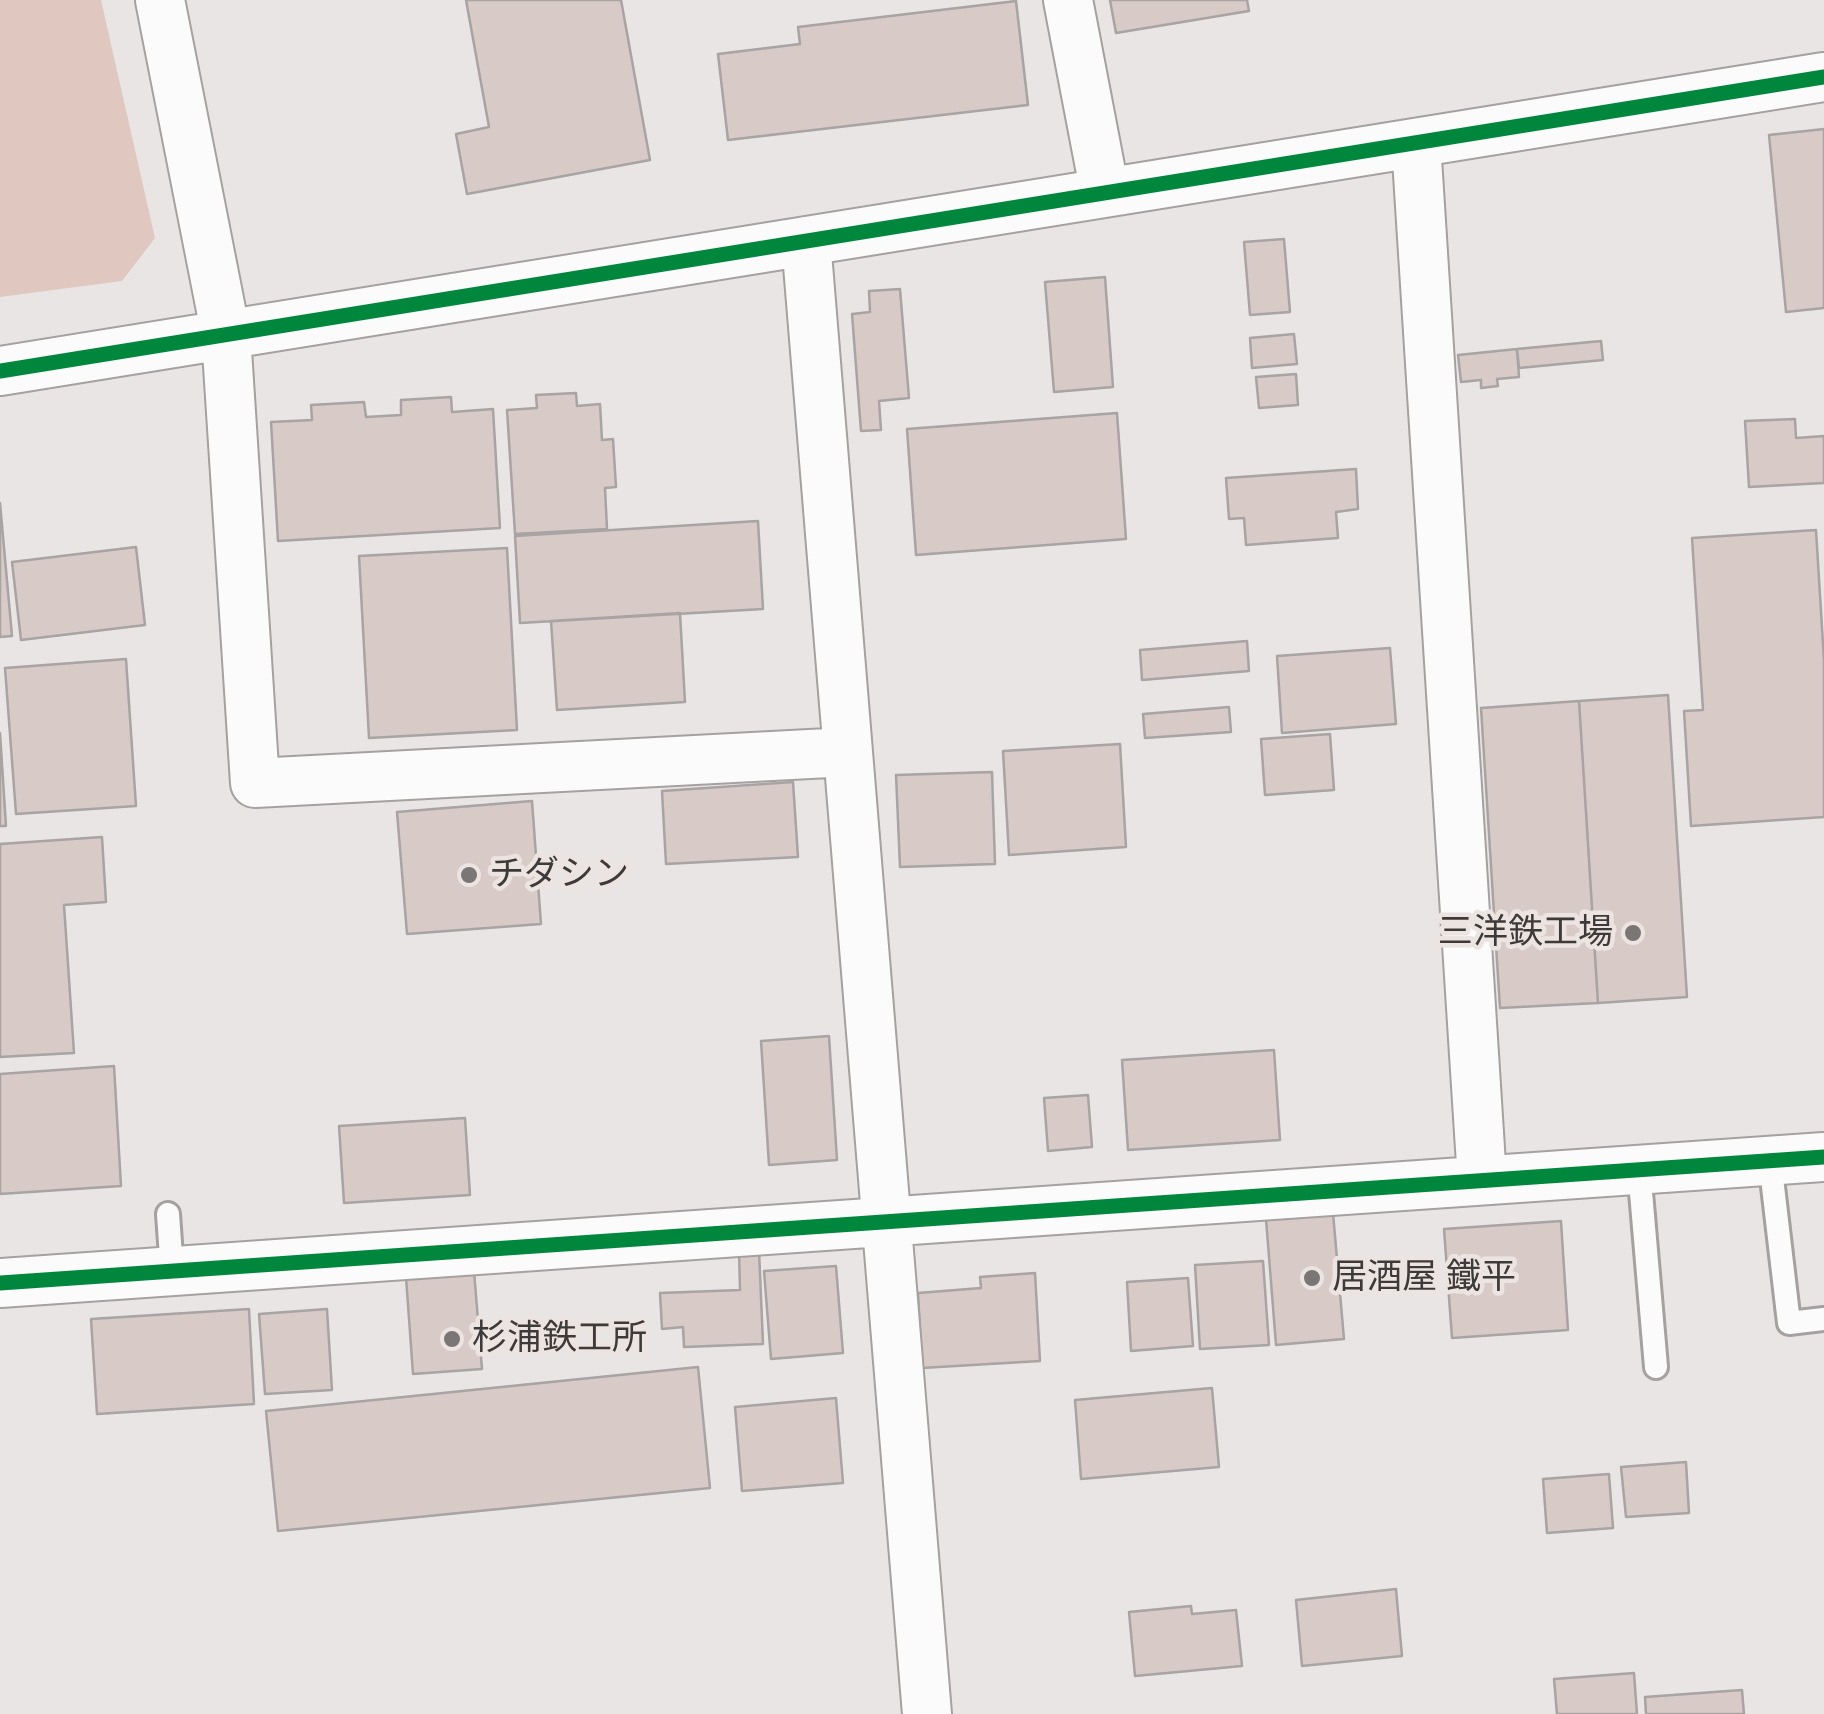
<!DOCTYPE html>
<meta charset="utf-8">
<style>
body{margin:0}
canvas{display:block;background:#e9e5e4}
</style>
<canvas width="1824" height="1714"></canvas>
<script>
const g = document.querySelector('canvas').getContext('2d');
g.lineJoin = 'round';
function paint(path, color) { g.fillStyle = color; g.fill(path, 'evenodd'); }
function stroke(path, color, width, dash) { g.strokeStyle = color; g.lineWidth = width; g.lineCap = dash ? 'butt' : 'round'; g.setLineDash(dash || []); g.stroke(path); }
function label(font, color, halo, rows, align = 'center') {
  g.font = font + ' "Noto Serif","Noto Sans JP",serif'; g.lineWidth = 9; g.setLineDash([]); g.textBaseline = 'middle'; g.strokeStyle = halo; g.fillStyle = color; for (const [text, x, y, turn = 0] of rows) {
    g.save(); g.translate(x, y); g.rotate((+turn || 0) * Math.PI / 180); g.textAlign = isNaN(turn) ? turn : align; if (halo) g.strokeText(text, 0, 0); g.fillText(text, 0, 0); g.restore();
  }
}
paint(new Path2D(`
 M 0,0 L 101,0 L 155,238 L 122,281 L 0,297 Z`), '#e0c8c1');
const building = new Path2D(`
 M 466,0 L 621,0 L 650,160 L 467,194 L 456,134 L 489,127 Z
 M 1110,0 L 1247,0 L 1249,11 L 1116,33 Z
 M 1016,1 L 1028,105 L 728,140 L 718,54 L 800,44 L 798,27 Z
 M 1824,129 L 1824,308 L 1786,312 L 1769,135 Z
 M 1284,239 L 1290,312 L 1250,315 L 1244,242 Z
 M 1105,277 L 1113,387 L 1054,392 L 1045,282 Z
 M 900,289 L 909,398 L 879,401 L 881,430 L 861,431 L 852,314 L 870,312 L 869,291 Z
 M 1294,334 L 1297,364 L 1252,368 L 1250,338 Z
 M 1601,341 L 1603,360 L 1519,368 L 1517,349 Z
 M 1517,349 L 1519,377 L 1497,379 L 1498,386 L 1481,388 L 1481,380 L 1461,382 L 1458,355 Z
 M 1296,374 L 1298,405 L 1259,408 L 1256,377 Z
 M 576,393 L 577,406 L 600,404 L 602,440 L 613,439 L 616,487 L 605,488 L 607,529 L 515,534 L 507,410 L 537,408 L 536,395 Z
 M 451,397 L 452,412 L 493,409 L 500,528 L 278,541 L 271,422 L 312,420 L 311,405 L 364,402 L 366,417 L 401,415 L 401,400 Z
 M 1117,413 L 1126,539 L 916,555 L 907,429 Z
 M 1795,419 L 1796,438 L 1824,436 L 1824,483 L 1749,487 L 1745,421 Z
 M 1356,469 L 1358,509 L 1336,512 L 1338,538 L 1246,545 L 1244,518 L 1229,519 L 1226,478 Z
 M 0,503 L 12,636 L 0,637 Z
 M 758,521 L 763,609 L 520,623 L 515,536 Z
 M 1816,530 L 1824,660 L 1824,817 L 1691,826 L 1684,711 L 1703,710 L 1692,538 Z
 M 136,547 L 145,625 L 21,640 L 12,562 Z
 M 507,548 L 517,730 L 369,738 L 359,556 Z
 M 680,613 L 685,702 L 557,710 L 551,621 Z
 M 1247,641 L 1249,671 L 1142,680 L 1140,650 Z
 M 1390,648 L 1396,724 L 1282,733 L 1277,656 Z
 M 126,659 L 136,806 L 16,814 L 5,668 Z
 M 1668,695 L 1687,997 L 1598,1003 L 1579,701 Z
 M 1579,701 L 1598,1003 L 1500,1008 L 1481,708 Z
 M 1229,707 L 1231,732 L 1145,738 L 1143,714 Z
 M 0,733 L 6,826 L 0,826 Z
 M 1330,734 L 1334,790 L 1265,795 L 1261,739 Z
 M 1120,744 L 1126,847 L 1009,855 L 1003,751 Z
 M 992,772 L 995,864 L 900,867 L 896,775 Z
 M 793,782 L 798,857 L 666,864 L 662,791 Z
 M 532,801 L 541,924 L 407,934 L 397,812 Z
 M 102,837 L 106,902 L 64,905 L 74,1053 L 0,1057 L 0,844 Z
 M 829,1036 L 837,1160 L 769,1165 L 761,1041 Z
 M 1274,1050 L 1280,1140 L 1128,1150 L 1122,1060 Z
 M 114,1066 L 121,1186 L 0,1194 L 0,1074 Z
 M 1088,1095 L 1092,1147 L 1048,1151 L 1044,1098 Z
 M 465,1118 L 470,1195 L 344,1203 L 339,1126 Z
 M 1333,1213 L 1344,1339 L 1276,1345 L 1266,1219 Z
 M 1561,1221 L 1568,1330 L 1452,1338 L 1444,1229 Z
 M 759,1250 L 763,1344 L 684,1347 L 683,1327 L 662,1329 L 660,1293 L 740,1290 L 739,1251 Z
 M 1263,1261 L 1269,1345 L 1200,1349 L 1195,1265 Z
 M 836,1266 L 843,1353 L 771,1359 L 764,1271 Z
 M 474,1271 L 482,1369 L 413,1374 L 406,1277 Z
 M 1035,1273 L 1040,1361 L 922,1368 L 918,1293 L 981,1288 L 980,1277 Z
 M 1188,1278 L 1193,1346 L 1131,1351 L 1127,1282 Z
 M 249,1309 L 254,1404 L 97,1414 L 91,1319 Z
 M 327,1309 L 332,1390 L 265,1394 L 259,1314 Z
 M 698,1367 L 710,1488 L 278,1531 L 266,1411 Z
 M 1212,1388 L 1219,1467 L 1081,1479 L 1075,1400 Z
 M 836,1398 L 843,1483 L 742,1491 L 735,1407 Z
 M 1686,1462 L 1689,1513 L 1626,1517 L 1621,1467 Z
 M 1609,1474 L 1613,1528 L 1547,1533 L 1543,1479 Z
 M 1396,1589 L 1402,1656 L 1302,1666 L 1296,1600 Z
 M 1191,1606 L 1192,1614 L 1236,1610 L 1242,1666 L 1135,1676 L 1129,1612 Z
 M 1634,1673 L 1637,1714 L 1557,1714 L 1554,1679 Z
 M 1742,1690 L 1744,1714 L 1646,1714 L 1645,1697 Z`);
paint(building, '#d8cac6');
stroke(building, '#a7a4a3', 2.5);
const service = new Path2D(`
 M 1770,1161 L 1789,1323 L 1824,1319
 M 1639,1169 L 1656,1367
 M 168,1214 L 172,1271`);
const minor = new Path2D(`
 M 160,0 L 226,335 L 255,783 L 848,752
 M 1068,0 L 1105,193
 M 1416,143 L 1482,1180
 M 806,241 L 927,1714
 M 0,371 L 1824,77
 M 0,1283 L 1824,1157`);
stroke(service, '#a5a1a0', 28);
stroke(minor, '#a5a1a0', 52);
stroke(service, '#fcfbfb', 22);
stroke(minor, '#fcfbfb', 48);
stroke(new Path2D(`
 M 0,371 L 1824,77
 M 0,1283 L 1824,1157`), '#00873e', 15);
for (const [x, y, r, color] of [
 [469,875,10,"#797675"],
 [1633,933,10,"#797675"],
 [1312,1278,10,"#797675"],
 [452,1339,10,"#797675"]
]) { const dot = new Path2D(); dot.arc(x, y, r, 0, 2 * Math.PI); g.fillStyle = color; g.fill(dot); stroke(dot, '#ece4e1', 4); }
label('35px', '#3d3a39', '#ece4e1', [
 ["チダシン",489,875],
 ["三洋鉄工場",1613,933,"right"],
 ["居酒屋 鐵平",1332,1278],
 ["杉浦鉄工所",472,1339]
], 'left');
</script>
